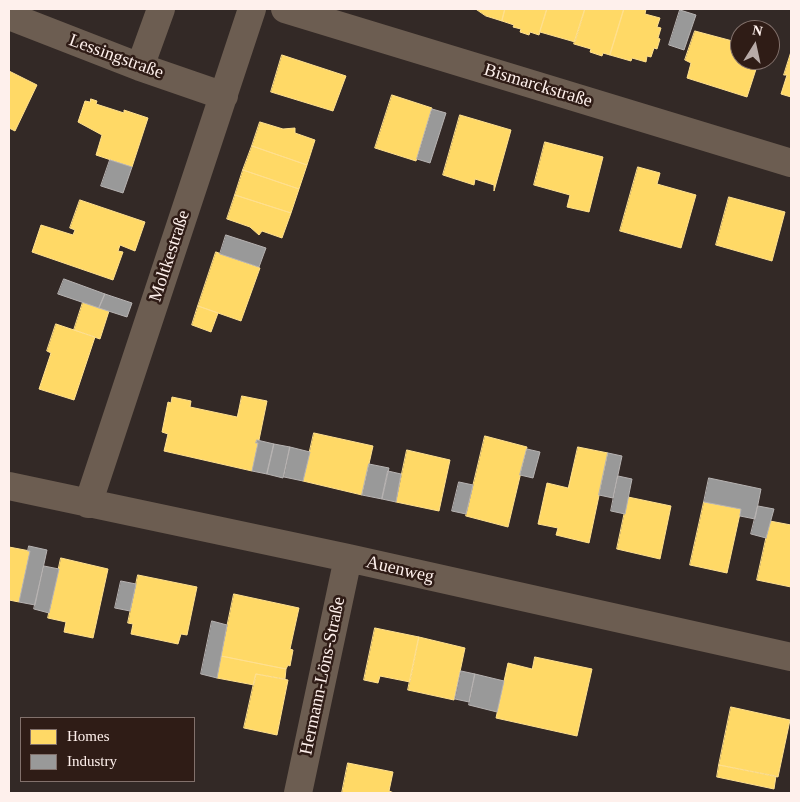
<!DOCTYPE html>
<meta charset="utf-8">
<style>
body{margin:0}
#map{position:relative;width:800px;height:802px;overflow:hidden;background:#332926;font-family:Georgia,serif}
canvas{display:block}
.frame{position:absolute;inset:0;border:10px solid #fef0ec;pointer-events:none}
.legend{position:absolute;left:20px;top:717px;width:175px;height:65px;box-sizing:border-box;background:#2f1c16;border:1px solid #82716c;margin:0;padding:6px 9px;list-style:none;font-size:15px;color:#fef0ec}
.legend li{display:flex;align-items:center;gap:10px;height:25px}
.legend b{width:25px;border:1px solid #82716c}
.north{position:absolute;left:730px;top:20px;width:50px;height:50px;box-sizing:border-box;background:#2f1c16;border:1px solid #82716c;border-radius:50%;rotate:10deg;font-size:14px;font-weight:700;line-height:20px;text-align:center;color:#fef0ec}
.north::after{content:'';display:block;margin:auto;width:18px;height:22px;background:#b7aaa7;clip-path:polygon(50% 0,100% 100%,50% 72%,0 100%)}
</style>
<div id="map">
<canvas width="800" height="802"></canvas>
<div class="frame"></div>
<ul class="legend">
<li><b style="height:14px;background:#ffd966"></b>Homes</li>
<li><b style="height:14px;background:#999"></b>Industry</li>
</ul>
<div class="north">N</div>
</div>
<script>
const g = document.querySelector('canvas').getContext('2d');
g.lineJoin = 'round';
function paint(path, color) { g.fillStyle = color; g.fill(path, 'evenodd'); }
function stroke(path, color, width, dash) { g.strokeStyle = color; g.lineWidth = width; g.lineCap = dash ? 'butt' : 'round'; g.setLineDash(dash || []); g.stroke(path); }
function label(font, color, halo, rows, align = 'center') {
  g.font = font + ' Georgia,serif'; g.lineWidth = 5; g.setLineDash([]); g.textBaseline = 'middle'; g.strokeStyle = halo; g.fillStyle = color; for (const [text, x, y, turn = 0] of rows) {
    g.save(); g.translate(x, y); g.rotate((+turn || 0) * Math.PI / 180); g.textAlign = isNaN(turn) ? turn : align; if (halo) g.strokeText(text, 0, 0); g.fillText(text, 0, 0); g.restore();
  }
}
const homes = new Path2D(`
 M 476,9 L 505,9 L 502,21 L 486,16 Z
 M 505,9 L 547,9 L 539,35 L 530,32 L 529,35 L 520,32 L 521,29 L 513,27 L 514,25 L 502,21 Z
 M 547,9 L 585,9 L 575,42 L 540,32 Z
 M 585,9 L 624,9 L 610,55 L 603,53 L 602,56 L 590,52 L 591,49 L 574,44 Z
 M 624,9 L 646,9 L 645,14 L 660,18 L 657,27 L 661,28 L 658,38 L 660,39 L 657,49 L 654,48 L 651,57 L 647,56 L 646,62 L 632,58 L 631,61 L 610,55 Z
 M 695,31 L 740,43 L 740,60 L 759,60 L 747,97 L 687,78 L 691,63 L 685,60 Z
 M 791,52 L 791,97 L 781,94 L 787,75 L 784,75 Z
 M 282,55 L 346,76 L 333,111 L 271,92 Z
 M 9,71 L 37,85 L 15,131 L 9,128 Z
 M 392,95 L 432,108 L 416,161 L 375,148 Z
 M 91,99 L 97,101 L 96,104 L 124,113 L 124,110 L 148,118 L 132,167 L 96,155 L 102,135 L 78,122 L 85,101 L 90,102 Z
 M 460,115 L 511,130 L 494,191 L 494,185 L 475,179 L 474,185 L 443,175 Z
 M 260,122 L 283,129 L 295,128 L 295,133 L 315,140 L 307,165 L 252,146 Z
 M 545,142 L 603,157 L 589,212 L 567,207 L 570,195 L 534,185 Z
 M 252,146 L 307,165 L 299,189 L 243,170 Z
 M 638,167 L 660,173 L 657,184 L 696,195 L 681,248 L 620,231 Z
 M 243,170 L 299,189 L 291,213 L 235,195 Z
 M 235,195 L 291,213 L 282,238 L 262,231 L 259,235 L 250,227 L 227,219 Z
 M 729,197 L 785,212 L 772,261 L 716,245 Z
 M 80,200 L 145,222 L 135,251 L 120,245 L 118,251 L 123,252 L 113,280 L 32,252 L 41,225 L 73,235 L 75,230 L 70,228 Z
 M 216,252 L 260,268 L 241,321 L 198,306 Z
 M 83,302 L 109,311 L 100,339 L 74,330 Z
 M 198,306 L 218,313 L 211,332 L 192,325 Z
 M 56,324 L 95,337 L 74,400 L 39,389 L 51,353 L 47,351 Z
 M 242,396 L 267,401 L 259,440 L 257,440 L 256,443 L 258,443 L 252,471 L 164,451 L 168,434 L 162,432 L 168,402 L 171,403 L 172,397 L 191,401 L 190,407 L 237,417 Z
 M 314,433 L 373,446 L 362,495 L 303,481 Z
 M 485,436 L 527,447 L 508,527 L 466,516 Z
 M 578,447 L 608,453 L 589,543 L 556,535 L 558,528 L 538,524 L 547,483 L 568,488 Z
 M 407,450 L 450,460 L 439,511 L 396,502 Z
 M 628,497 L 671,506 L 660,559 L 617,549 Z
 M 704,502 L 741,509 L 727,573 L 690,565 Z
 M 770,521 L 791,525 L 791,587 L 757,580 Z
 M 9,547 L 30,551 L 19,602 L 9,600 Z
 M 61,558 L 108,569 L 93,638 L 64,632 L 66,622 L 48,618 Z
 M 138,575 L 197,587 L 187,635 L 181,634 L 178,644 L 131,634 L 133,624 L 128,623 Z
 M 234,594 L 299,608 L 290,649 L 293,650 L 290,666 L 288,665 L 286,669 L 221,656 Z
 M 375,628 L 419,637 L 410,682 L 380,676 L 378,683 L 364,680 Z
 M 419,637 L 465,648 L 454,700 L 408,690 Z
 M 221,656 L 286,669 L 285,679 L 256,674 L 254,685 L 217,678 Z
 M 535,657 L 592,669 L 577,736 L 496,718 L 508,663 L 532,669 Z
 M 256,674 L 288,680 L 277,735 L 244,728 Z
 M 731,707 L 790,720 L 778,777 L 719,765 Z
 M 348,763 L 393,772 L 389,791 L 394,793 L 342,793 Z
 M 719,765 L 776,776 L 774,789 L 717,777 Z`);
paint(homes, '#ffd966');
stroke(homes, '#ffe08e', 1);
const industry = new Path2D(`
 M 680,10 L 696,15 L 684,50 L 669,45 Z
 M 432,109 L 446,113 L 430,163 L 417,159 Z
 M 110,160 L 132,167 L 123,193 L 101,186 Z
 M 226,235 L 266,248 L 259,267 L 220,254 Z
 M 64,279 L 105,294 L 99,308 L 58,294 Z
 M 105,294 L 132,303 L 127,317 L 99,308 Z
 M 257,440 L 274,444 L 267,474 L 252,471 L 258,443 L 256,443 Z
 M 274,444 L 290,447 L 283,478 L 267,474 Z
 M 290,447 L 310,452 L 303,481 L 284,477 Z
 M 527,449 L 540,452 L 533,478 L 520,475 Z
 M 608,453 L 622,456 L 613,498 L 599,495 Z
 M 369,464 L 389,468 L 382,499 L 362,495 Z
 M 388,471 L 401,474 L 396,502 L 382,499 Z
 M 618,476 L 632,479 L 625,514 L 611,511 Z
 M 709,478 L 761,489 L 755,519 L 740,516 L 741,509 L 704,502 Z
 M 459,482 L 473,485 L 466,514 L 452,511 Z
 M 758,506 L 774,509 L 766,538 L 751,534 Z
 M 29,546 L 47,550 L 35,605 L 19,602 L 30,551 L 28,551 Z
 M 44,566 L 59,569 L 49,613 L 34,609 Z
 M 121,581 L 136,584 L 130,611 L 115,608 Z
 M 212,621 L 227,625 L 217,678 L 201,674 Z
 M 461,671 L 475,674 L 469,702 L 455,699 Z
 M 475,674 L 504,681 L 497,712 L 469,705 Z`);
paint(industry, '#999');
stroke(industry, '#b7b3b2', 1);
stroke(new Path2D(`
 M 285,9 L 791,163
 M 9,16 L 140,67 L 224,96
 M 140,67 L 161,9
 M 9,486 L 348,558 L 791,657
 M 88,504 L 252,9
 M 298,793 L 348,558`), '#6c5d51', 28);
label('18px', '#fef0ec', '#2f1c16', [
 ["Lessingstraße",116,57,20],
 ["Bismarckstraße",538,86,17],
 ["Moltkestraße",170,256,-72],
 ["Auenweg",400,570,13],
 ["Hermann-Löns-Straße",323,676,-78]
]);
</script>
